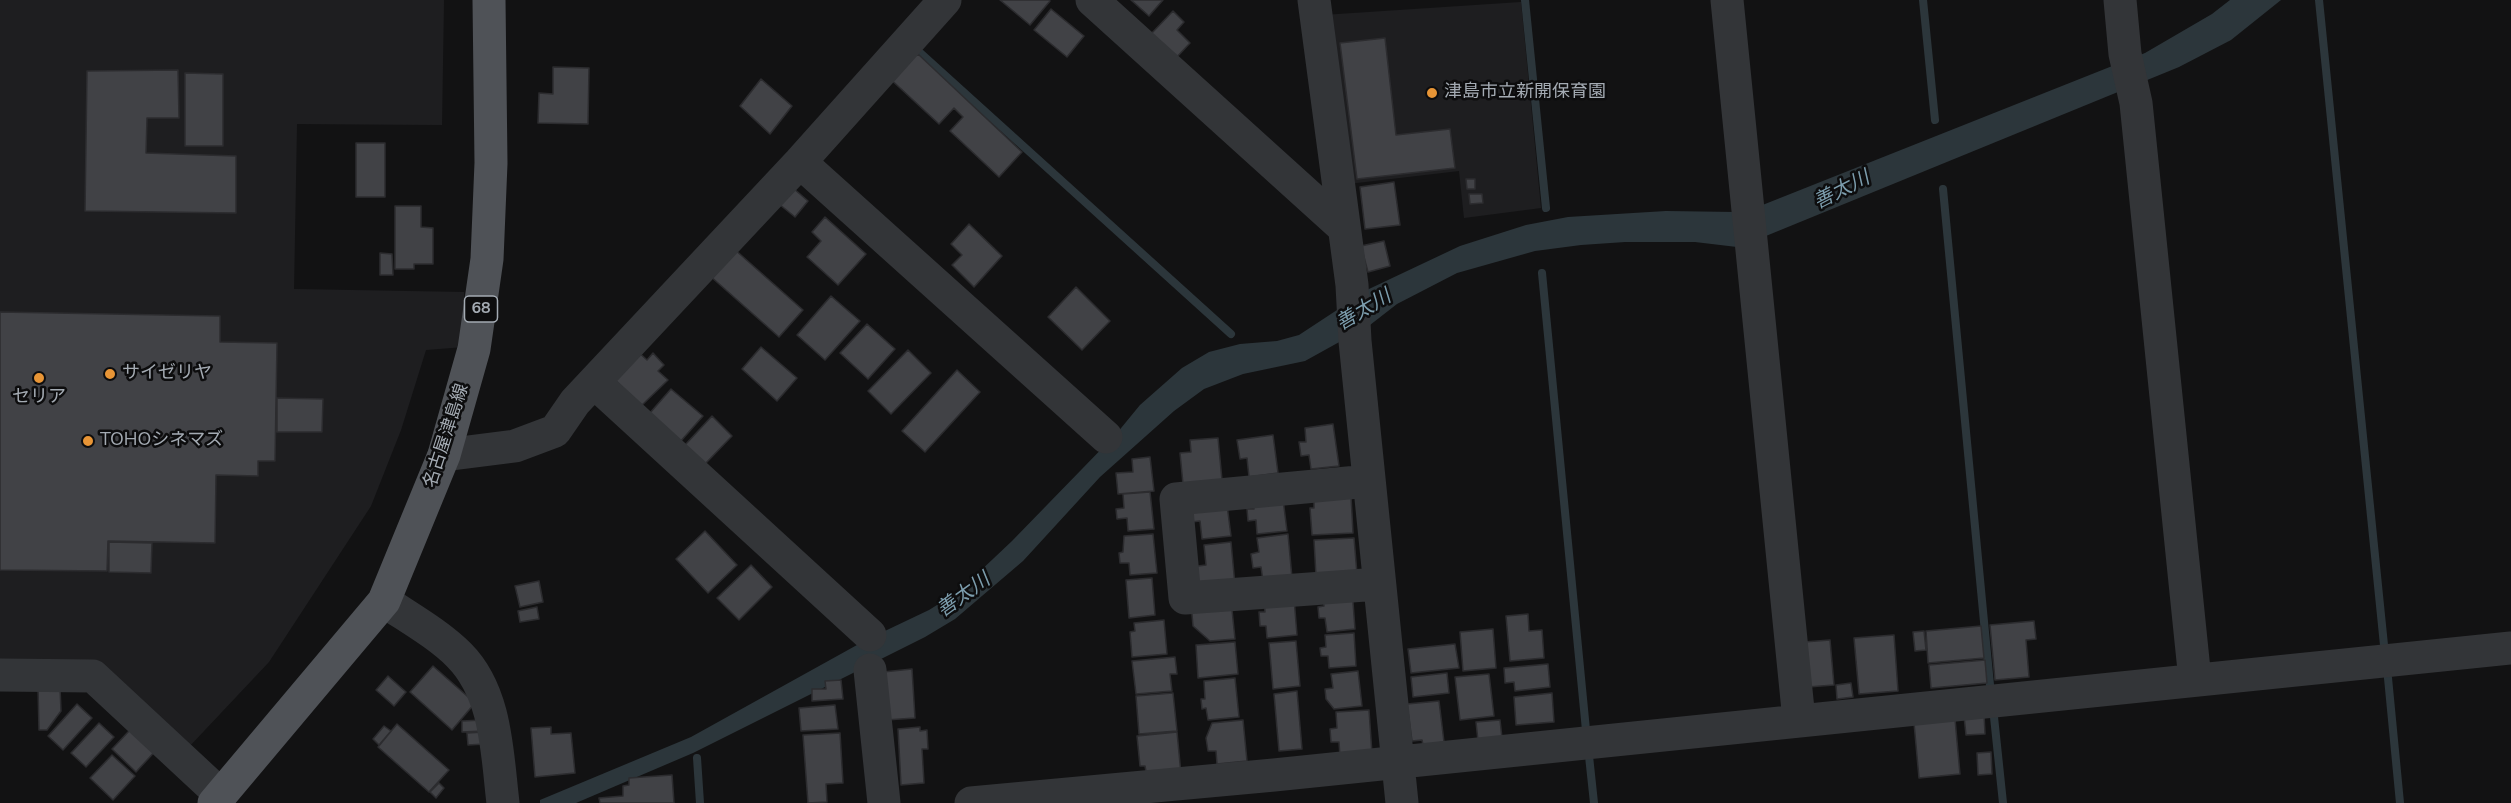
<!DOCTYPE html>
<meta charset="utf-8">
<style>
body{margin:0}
canvas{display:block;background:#121213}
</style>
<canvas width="2511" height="803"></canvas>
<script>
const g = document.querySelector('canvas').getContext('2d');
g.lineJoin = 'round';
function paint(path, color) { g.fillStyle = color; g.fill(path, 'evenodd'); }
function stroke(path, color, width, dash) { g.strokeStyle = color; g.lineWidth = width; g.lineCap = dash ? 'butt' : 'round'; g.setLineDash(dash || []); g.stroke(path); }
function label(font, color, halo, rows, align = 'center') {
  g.font = font + ' "Nunito Sans","Noto Sans JP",sans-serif'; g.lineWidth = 5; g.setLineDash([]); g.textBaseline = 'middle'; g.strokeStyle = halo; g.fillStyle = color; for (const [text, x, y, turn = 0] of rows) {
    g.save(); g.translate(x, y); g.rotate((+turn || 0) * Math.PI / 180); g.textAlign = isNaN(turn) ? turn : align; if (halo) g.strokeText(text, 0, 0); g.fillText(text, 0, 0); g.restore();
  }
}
paint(new Path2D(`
 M 0,0 L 444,0 L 442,125 L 297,124 L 294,289 L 464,292 L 464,347 L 426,350 L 401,430 L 371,506 L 269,662 L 188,748 L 103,671 L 0,668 Z
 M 1521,2 L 1541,208 L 1464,218 L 1459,171 L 1348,184 L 1323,15 Z`), '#1e1e20');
paint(new Path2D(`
 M 2230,0 L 2281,0 L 2231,40 L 2179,67 L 1761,238 L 1737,247 L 1695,242 L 1625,242 L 1581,245 L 1535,251 L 1457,273 L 1397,304 L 1370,325 L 1305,361 L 1243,374 L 1204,389 L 1174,411 L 1100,477 L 1023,561 L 955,619 L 925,637 L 693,753 L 611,788 L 576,803 L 540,803 L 540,800 L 691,737 L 866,640 L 929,610 L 958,592 L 1012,541 L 1117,433 L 1140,405 L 1182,368 L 1209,352 L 1240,344 L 1277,341 L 1299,335 L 1369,289 L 1460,246 L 1526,225 L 1568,217 L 1666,211 L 1735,212 L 1760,206 L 2145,53 L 2212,14 Z`), '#2c363b');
stroke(new Path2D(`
 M 1525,0 L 1546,208
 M 1923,0 L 1935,120
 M 2319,0 L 2384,645
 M 917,50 L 1231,334
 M 1943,189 L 1990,685
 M 1542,273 L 1586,730
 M 2388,678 L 2400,803
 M 1994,717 L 2003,803
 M 1589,756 L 1594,803
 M 697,758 L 700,803`), '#2c363b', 8);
const building = new Path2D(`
 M 1000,0 L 1049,0 L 1050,1 L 1030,25 Z
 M 1131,0 L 1163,0 L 1149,16 Z
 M 1051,9 L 1084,36 L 1067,57 L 1034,30 Z
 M 1173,11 L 1184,22 L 1177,30 L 1190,43 L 1175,59 L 1150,35 Z
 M 1385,38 L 1396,135 L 1450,129 L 1455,168 L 1357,179 L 1340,43 Z
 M 918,54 L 1022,152 L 999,177 L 950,131 L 963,117 L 954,108 L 939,124 L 886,75 Z
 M 553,67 L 589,68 L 588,124 L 538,123 L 539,93 L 553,94 Z
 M 178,70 L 179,118 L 147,118 L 146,153 L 236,156 L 236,213 L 85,211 L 87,71 Z
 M 185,73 L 223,74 L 223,146 L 185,146 Z
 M 761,79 L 792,106 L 770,134 L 740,106 Z
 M 356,143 L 385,143 L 385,197 L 356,197 Z
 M 1466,179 L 1475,179 L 1475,189 L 1467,189 Z
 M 1394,182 L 1400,225 L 1365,229 L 1360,187 Z
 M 793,188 L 808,201 L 795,217 L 779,204 Z
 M 1469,194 L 1482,194 L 1483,203 L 1470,204 Z
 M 395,206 L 421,206 L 421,227 L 433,228 L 433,264 L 414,264 L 414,269 L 395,269 Z
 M 825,217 L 866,254 L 838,285 L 807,257 L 821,241 L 812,232 Z
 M 969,224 L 1002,256 L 974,287 L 952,265 L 962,255 L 951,244 Z
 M 1384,241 L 1390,266 L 1368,272 L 1361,246 Z
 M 733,248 L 803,310 L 779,337 L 709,275 Z
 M 380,253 L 392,254 L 393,275 L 380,275 Z
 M 1076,287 L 1110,321 L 1082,350 L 1048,317 Z
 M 831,296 L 860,321 L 825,360 L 797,335 Z
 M 0,312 L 220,316 L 220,342 L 277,343 L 275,461 L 258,461 L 258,476 L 216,475 L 215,543 L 108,541 L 107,571 L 0,570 Z
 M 867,324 L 895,349 L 868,379 L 840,353 Z
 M 761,347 L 797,378 L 777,401 L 742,369 Z
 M 635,349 L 647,360 L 653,353 L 664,365 L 658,371 L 668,380 L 641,406 L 610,375 Z
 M 908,350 L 931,373 L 891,414 L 868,391 Z
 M 957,370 L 980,392 L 925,452 L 902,431 Z
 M 671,389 L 703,416 L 680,442 L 649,414 Z
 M 277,398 L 323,399 L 322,432 L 277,432 Z
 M 712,416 L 732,436 L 705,464 L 685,445 Z
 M 1333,424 L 1339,466 L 1311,469 L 1309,455 L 1301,456 L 1299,442 L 1306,442 L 1305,428 Z
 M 1273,435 L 1278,473 L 1249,477 L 1247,458 L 1240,459 L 1237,440 Z
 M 1218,438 L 1222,480 L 1183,484 L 1180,453 L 1191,452 L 1190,440 Z
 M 1150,457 L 1154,491 L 1118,494 L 1116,473 L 1133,472 L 1132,459 Z
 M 1282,491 L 1287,531 L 1257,534 L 1256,520 L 1248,521 L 1247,509 L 1254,509 L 1252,494 Z
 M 1150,492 L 1154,529 L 1128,531 L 1127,518 L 1117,519 L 1116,509 L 1124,508 L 1123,494 Z
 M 1351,496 L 1353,533 L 1312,535 L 1310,508 L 1314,508 L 1314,499 Z
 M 1226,497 L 1231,536 L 1202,539 L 1200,521 L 1191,522 L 1189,502 Z
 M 705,531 L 737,565 L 708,593 L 676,559 Z
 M 1153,534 L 1157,573 L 1130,575 L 1129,563 L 1120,563 L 1119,553 L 1123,552 L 1124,536 Z
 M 1288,534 L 1292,578 L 1263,581 L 1261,567 L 1253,568 L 1251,554 L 1259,552 L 1257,538 Z
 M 1354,538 L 1357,574 L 1316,576 L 1314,540 Z
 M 109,542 L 152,543 L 151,573 L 109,572 Z
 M 1231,542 L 1235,585 L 1192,589 L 1190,567 L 1206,565 L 1204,545 Z
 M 751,565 L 772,587 L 739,620 L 717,598 Z
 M 1152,578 L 1155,615 L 1129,618 L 1126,580 Z
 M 539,581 L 543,602 L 520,607 L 515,586 Z
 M 1352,589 L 1355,629 L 1327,632 L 1325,618 L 1319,618 L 1318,607 L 1324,606 L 1322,592 Z
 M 1294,598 L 1297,635 L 1267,638 L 1266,626 L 1260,626 L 1259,612 L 1265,612 L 1264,601 Z
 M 1231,600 L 1235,639 L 1210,641 L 1193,626 L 1191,603 Z
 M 537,607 L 539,619 L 520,622 L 518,611 Z
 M 1528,614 L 1529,631 L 1542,630 L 1544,658 L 1510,661 L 1506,616 Z
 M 1164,620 L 1167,654 L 1132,657 L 1130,632 L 1135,631 L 1134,623 Z
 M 2034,621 L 2036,639 L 2026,640 L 2029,677 L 1995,680 L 1990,625 Z
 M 1981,626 L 1984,658 L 1928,663 L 1926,631 Z
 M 1493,629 L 1496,668 L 1463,671 L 1460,632 Z
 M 1924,631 L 1926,650 L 1915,651 L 1913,632 Z
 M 1354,633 L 1356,666 L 1329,668 L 1328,656 L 1321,656 L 1320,648 L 1326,647 L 1325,635 Z
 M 1894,635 L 1898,691 L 1859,694 L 1854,638 Z
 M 1830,640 L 1834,685 L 1808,687 L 1804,642 Z
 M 1296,641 L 1300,686 L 1273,689 L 1269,643 Z
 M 1235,642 L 1238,674 L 1198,678 L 1196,645 Z
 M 1455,644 L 1459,668 L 1411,673 L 1408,649 Z
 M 1175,657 L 1177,674 L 1170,674 L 1172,691 L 1136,694 L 1132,661 Z
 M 1985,660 L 1987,683 L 1931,688 L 1929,665 Z
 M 1548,664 L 1550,687 L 1515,691 L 1514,682 L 1505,683 L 1504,668 Z
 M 433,666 L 475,703 L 452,730 L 410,692 Z
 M 912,669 L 915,718 L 886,720 L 883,672 Z
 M 1358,671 L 1362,706 L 1334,709 L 1326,699 L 1325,689 L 1333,688 L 1331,674 Z
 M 1447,673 L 1449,693 L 1413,697 L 1411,677 Z
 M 1489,674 L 1494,716 L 1460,720 L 1455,677 Z
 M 388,676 L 406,692 L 394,706 L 376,690 Z
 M 1235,678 L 1239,717 L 1208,720 L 1206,708 L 1202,709 L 1201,699 L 1205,699 L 1204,681 Z
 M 841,680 L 843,699 L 812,701 L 812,689 L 826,689 L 825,681 Z
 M 1851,683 L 1853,697 L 1837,699 L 1836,685 Z
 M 60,687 L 61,711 L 47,730 L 39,730 L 38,688 Z
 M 1297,691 L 1302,749 L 1279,751 L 1274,694 Z
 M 1173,693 L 1177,731 L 1139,734 L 1136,696 Z
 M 1552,693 L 1554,722 L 1516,725 L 1514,697 Z
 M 1439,701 L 1444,742 L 1423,745 L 1422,740 L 1412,741 L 1407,704 Z
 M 77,704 L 92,718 L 63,750 L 48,736 Z
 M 835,705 L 838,729 L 801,731 L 799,708 Z
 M 1369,710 L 1372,754 L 1340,757 L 1339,742 L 1331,742 L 1330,729 L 1337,728 L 1336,712 Z
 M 1984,714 L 1985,734 L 1966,735 L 1964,716 Z
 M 1955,719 L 1960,774 L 1919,778 L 1914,723 Z
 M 483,720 L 484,731 L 462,732 L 462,721 Z
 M 1243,720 L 1247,761 L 1217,764 L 1216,751 L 1208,751 L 1206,738 L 1212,723 Z
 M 1500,720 L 1502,738 L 1478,741 L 1476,722 Z
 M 99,723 L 114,737 L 86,767 L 71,753 Z
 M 397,724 L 449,770 L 429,792 L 378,747 Z
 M 384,726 L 391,731 L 379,745 L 373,739 Z
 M 551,727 L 551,734 L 571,733 L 575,773 L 535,777 L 531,728 Z
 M 920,727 L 920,731 L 927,730 L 928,749 L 922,749 L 924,783 L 901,785 L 898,729 Z
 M 130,730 L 159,747 L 136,772 L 112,749 Z
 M 484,732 L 485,744 L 468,745 L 467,733 Z
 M 1177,732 L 1181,774 L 1147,777 L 1145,766 L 1140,766 L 1137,736 Z
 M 840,733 L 843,783 L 826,784 L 827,802 L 808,803 L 803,735 Z
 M 1991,752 L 1992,774 L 1978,775 L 1977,753 Z
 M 112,755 L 135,776 L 113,800 L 90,778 Z
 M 672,775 L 674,803 L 600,803 L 599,798 L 623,796 L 623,786 L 629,785 L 629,778 Z
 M 439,783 L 444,788 L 436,798 L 430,792 Z`);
paint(building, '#414246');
stroke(building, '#2c2c2f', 1.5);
stroke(new Path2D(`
 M 1092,0 L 1343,227
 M 1314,0 L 1352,285 L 1355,341 L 1402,803
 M 1727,0 L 1799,720
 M 2120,0 L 2125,54 L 2136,103 L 2195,680
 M 800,162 L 1106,437
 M 594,382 L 870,635
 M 444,455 L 515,446 L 555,431 L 575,402 L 800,162 L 945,0
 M 1369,481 L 1176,499 L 1185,598 L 1379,584
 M 384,601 C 409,618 438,634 459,655 C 497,693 497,754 503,803
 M 870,670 L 884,803
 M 0,675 L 93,676 L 221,795
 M 971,803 L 1274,775 L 2511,648`), '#333538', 33);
stroke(new Path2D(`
 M 214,803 L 384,601 L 444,455 L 474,349 L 487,259 L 491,163 L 489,0`), '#4f5257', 33);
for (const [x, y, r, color] of [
 [1432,93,6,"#e89536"],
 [110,374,6,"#e89536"],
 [39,378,6,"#e89536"],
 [88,441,6,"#e89536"]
]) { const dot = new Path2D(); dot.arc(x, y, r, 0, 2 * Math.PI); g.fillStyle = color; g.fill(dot); stroke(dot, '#0d0d0e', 2); }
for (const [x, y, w] of [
 [481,309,33]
]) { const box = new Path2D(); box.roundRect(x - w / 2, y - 13, w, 26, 4.5); g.fillStyle = '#0d0d0e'; g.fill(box); stroke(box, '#a4abb3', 1.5); }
label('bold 16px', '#a4abb3', null, [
 ["68",481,309]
]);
label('18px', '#a4abb3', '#0d0d0e', [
 ["津島市立新開保育園",1444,93],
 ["サイゼリヤ",122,374],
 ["セリア",39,398,"center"],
 ["TOHOシネマズ",100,441]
], 'left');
label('18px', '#a4abb3', '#0d0d0e', [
 ["名古屋津島線",447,436,-72]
]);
label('italic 20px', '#7c9dad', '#0d0d0e', [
 ["善太川",1842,191,-27],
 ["善太川",1364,311,-31],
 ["善太川",964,596,-36]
]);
</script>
